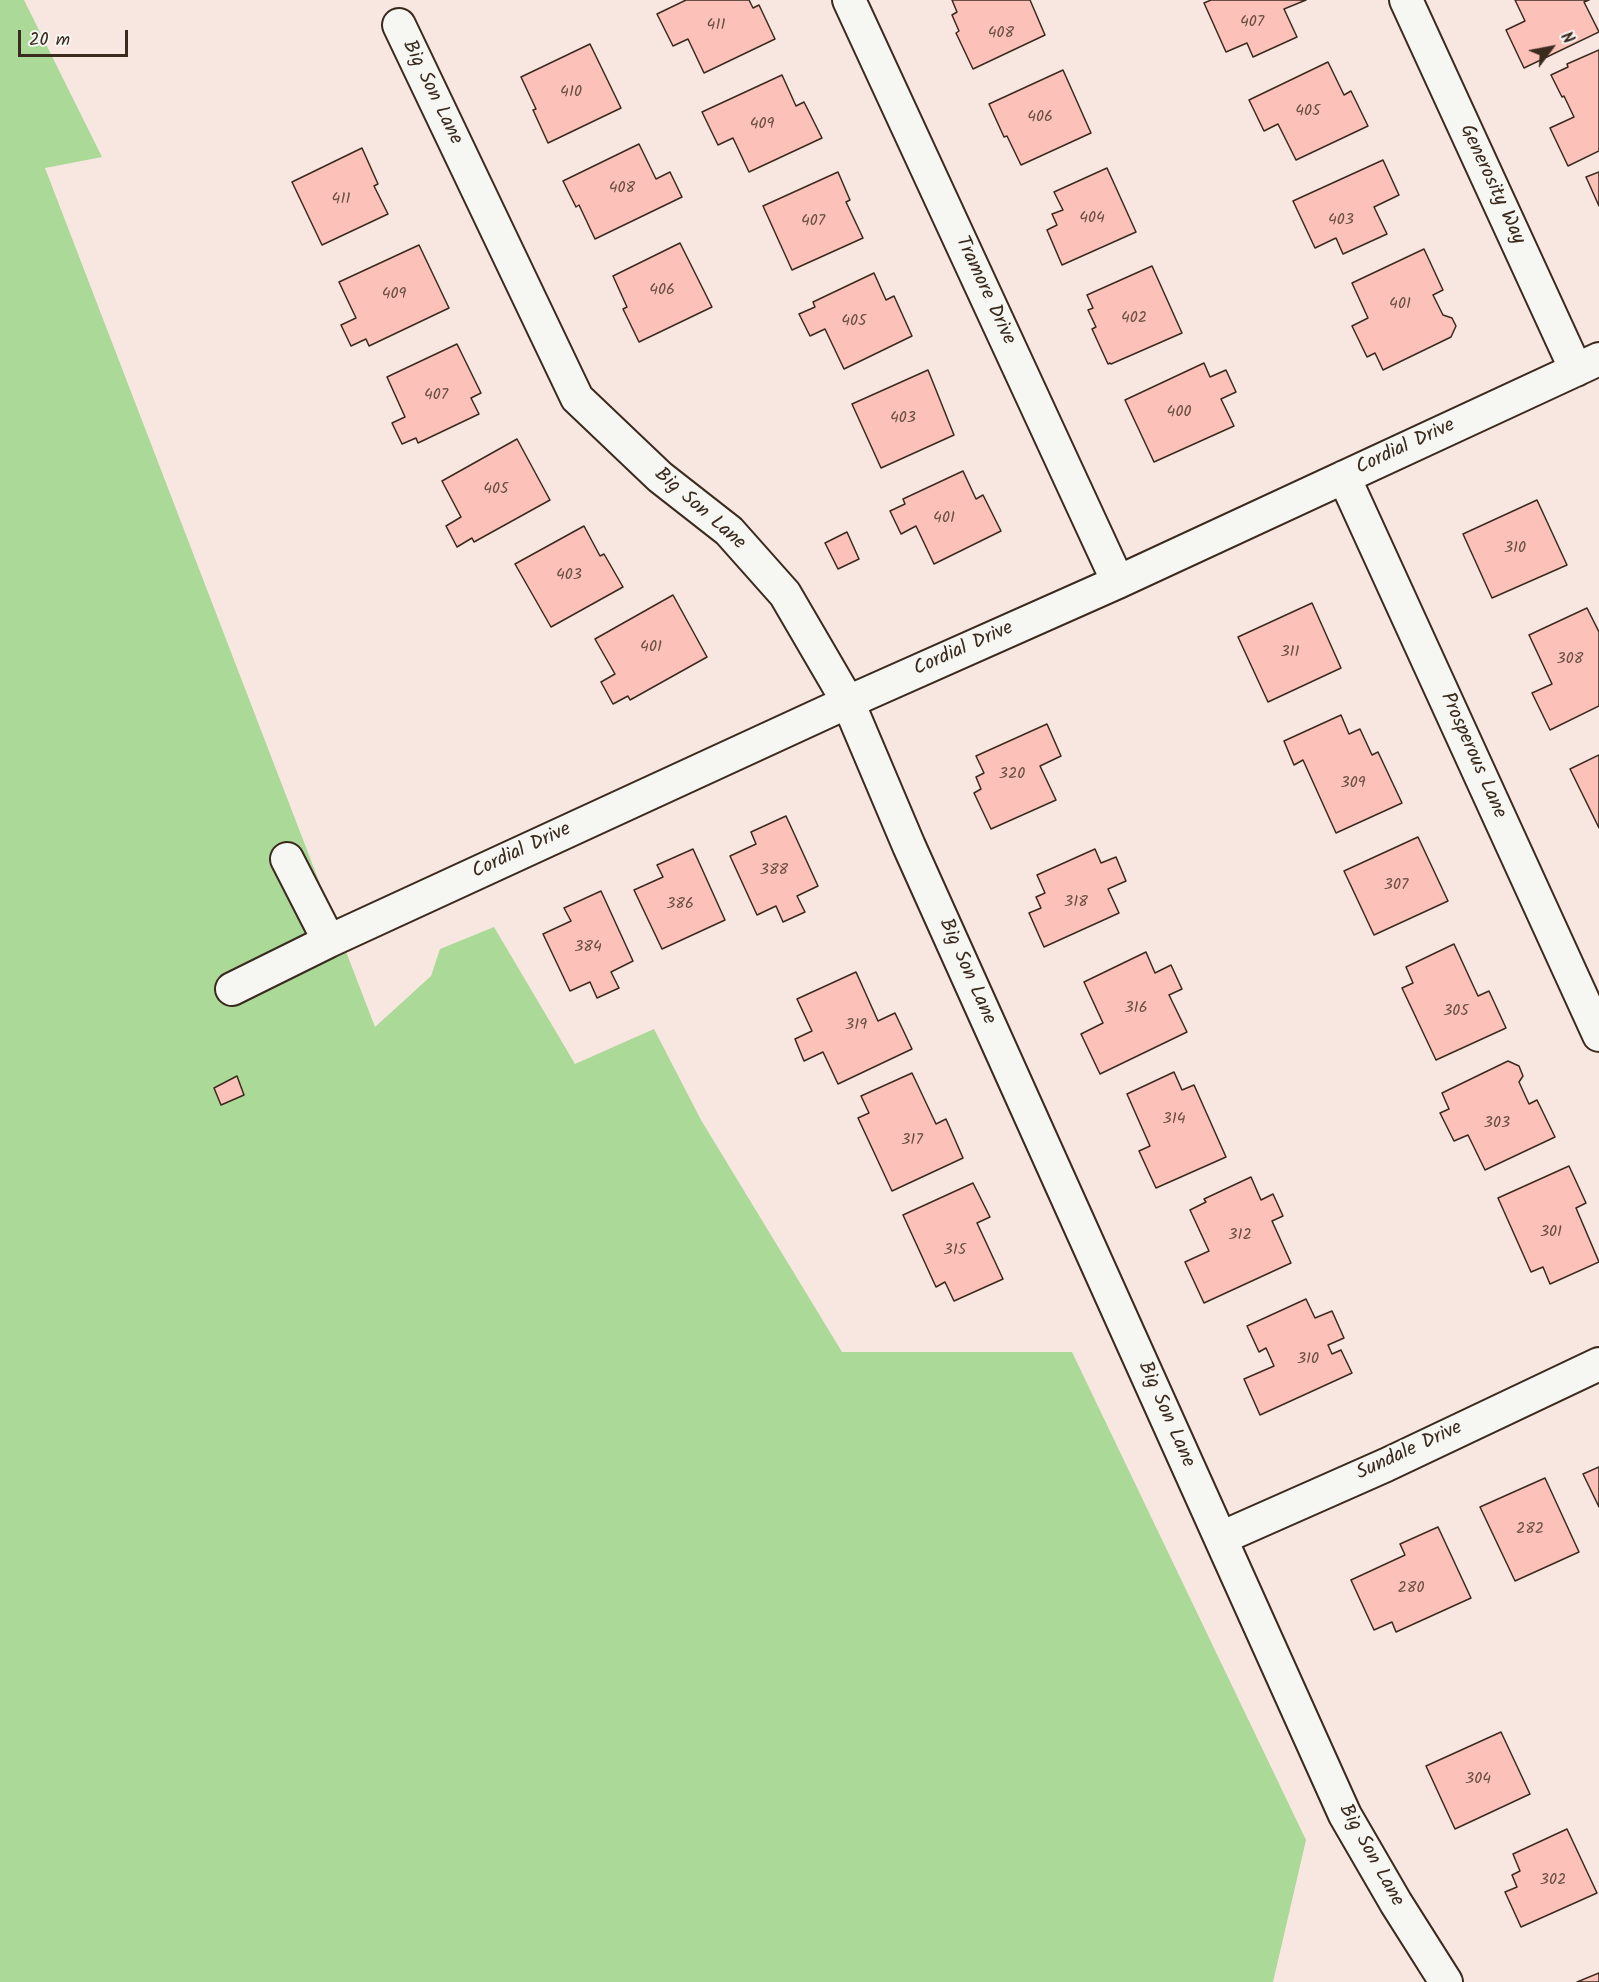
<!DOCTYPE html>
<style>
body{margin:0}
#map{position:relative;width:1599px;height:1982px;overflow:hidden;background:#f8e6e1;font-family:Kalam,sans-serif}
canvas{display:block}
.north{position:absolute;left:1521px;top:18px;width:60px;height:60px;-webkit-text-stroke:4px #f6f6f2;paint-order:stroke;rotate:58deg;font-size:16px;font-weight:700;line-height:24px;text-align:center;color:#3b2a1e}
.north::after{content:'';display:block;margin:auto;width:21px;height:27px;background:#3b2a1e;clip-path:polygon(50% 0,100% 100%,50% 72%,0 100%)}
.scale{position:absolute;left:18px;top:30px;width:110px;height:27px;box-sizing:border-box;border:3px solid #3b2a1e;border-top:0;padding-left:8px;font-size:18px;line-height:21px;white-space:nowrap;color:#3b2a1e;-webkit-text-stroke:4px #f6f6f2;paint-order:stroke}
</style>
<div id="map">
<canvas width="1599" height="1982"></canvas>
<div class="north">N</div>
<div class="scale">20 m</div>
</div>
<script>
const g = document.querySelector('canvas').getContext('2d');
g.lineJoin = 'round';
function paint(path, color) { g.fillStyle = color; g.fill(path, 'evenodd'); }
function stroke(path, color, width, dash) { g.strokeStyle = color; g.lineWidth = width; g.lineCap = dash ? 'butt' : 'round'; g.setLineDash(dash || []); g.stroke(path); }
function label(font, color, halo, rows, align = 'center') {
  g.font = font + ' Kalam,sans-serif'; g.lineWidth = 4.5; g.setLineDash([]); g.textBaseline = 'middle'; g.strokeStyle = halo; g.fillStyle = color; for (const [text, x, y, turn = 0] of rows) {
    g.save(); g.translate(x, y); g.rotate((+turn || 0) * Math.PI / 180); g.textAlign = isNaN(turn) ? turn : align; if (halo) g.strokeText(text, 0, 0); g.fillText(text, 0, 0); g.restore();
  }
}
paint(new Path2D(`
 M 0,0 L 24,0 L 102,157 L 45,168 L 375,1027 L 431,976 L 440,949 L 494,927 L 575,1064 L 654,1029 L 701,1120 L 842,1352 L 1072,1352 L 1306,1840 L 1273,1982 L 0,1982 Z`), '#abd997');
const building = new Path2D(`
 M 686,0 L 749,0 L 753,8 L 759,5 L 775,39 L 704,73 L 688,39 L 673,46 L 657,14 Z
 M 952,0 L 1030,0 L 1045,35 L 973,69 L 956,33 L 959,31 L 952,15 L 957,12 Z
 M 1211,0 L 1306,0 L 1284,9 L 1297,37 L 1253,57 L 1247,43 L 1226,52 L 1204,3 Z
 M 1515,0 L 1589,0 L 1584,2 L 1599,32 L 1524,68 L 1506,30 L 1525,21 Z
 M 590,44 L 621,108 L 548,143 L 533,110 L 536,109 L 521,77 Z
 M 1599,50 L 1599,151 L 1568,166 L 1550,128 L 1574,117 L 1564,96 L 1562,97 L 1551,75 L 1568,67 L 1567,64 Z
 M 1328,62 L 1344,95 L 1351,91 L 1368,126 L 1296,160 L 1278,124 L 1264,131 L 1249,100 Z
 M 1063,70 L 1091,133 L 1021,165 L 1007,136 L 1004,137 L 989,104 Z
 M 782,75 L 796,106 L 804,102 L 822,138 L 749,172 L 733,138 L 718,145 L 702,112 Z
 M 639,144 L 656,179 L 670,172 L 682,197 L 595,239 L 579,205 L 576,207 L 563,181 Z
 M 362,148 L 378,184 L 374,186 L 388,214 L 322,245 L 292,182 Z
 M 1383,160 L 1399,195 L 1374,207 L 1387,234 L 1343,254 L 1336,238 L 1315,248 L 1293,201 Z
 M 1107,168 L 1136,232 L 1062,265 L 1047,230 L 1057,225 L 1052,214 L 1063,210 L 1054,192 Z
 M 838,172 L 850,200 L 846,202 L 863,238 L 792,270 L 763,206 Z
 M 1599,172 L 1599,206 L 1586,177 Z
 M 680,243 L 712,307 L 639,342 L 623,309 L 627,307 L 613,276 Z
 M 419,245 L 449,308 L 369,346 L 366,339 L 351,346 L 341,325 L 356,318 L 339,282 Z
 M 1424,249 L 1443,290 L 1433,295 L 1443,315 L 1452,318 L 1456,326 L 1451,337 L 1383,370 L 1375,353 L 1367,357 L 1352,326 L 1368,318 L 1352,283 Z
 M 1152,266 L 1182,333 L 1111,364 L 1110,363 L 1108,364 L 1092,329 L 1096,327 L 1088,310 L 1093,308 L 1087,295 Z
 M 874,273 L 886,300 L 894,296 L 912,336 L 844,369 L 825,329 L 810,336 L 799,314 L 815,307 L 813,302 Z
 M 457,344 L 481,393 L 471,398 L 479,414 L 418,443 L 416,438 L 402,444 L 392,423 L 405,417 L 387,377 Z
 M 1204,363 L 1210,377 L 1226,370 L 1236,392 L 1221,399 L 1234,426 L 1154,462 L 1125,400 Z
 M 928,370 L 954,435 L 881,468 L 852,404 Z
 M 517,439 L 550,500 L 474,542 L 472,538 L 457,547 L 446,526 L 461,517 L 442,481 Z
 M 963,471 L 976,499 L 983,495 L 1001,531 L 934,564 L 916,526 L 901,534 L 890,511 L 905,504 L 903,499 Z
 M 1537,500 L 1567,565 L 1492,598 L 1463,534 Z
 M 584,526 L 600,556 L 604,554 L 623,587 L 551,627 L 515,564 Z
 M 847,532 L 859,559 L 838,569 L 825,543 Z
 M 673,595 L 707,657 L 630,700 L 628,696 L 613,704 L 601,682 L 615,674 L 595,639 Z
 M 1312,603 L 1341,668 L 1268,702 L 1238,637 Z
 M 1587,608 L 1599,632 L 1599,706 L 1550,730 L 1532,693 L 1552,684 L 1529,635 Z
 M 1341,715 L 1349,734 L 1360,729 L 1372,755 L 1378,752 L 1402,803 L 1336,833 L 1303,760 L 1294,765 L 1284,741 Z
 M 1047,724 L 1061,756 L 1040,766 L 1056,800 L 991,829 L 974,793 L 981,789 L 976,777 L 984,773 L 976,756 Z
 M 1599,755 L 1599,828 L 1570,769 Z
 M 786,816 L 818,886 L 797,896 L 805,912 L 783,922 L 776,906 L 757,915 L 730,856 L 756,844 L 751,832 Z
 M 1418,837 L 1448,901 L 1374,935 L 1344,871 Z
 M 693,849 L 725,920 L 662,949 L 634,890 L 663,877 L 657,865 Z
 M 1095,849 L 1101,863 L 1116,857 L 1126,881 L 1108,889 L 1119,913 L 1044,947 L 1029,913 L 1041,908 L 1036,897 L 1045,893 L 1037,875 Z
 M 601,891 L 633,961 L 611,972 L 619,988 L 597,998 L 590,982 L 570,991 L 543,934 L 571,921 L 564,908 Z
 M 1454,944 L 1478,996 L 1489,991 L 1506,1028 L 1436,1060 L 1402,988 L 1413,983 L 1406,967 Z
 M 1146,952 L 1155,973 L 1171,965 L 1182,989 L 1169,995 L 1187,1032 L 1100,1074 L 1081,1034 L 1103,1023 L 1084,982 Z
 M 856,972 L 878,1021 L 895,1013 L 912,1049 L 838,1084 L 823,1052 L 804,1061 L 795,1039 L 812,1031 L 797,999 Z
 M 1508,1061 L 1519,1066 L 1523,1076 L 1519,1082 L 1529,1104 L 1537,1100 L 1555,1137 L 1485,1170 L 1468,1135 L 1454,1141 L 1440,1113 L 1449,1109 L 1442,1093 Z
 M 1174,1072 L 1182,1090 L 1194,1085 L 1226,1157 L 1156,1188 L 1139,1151 L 1150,1146 L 1127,1094 Z
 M 912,1073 L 936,1124 L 946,1119 L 963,1158 L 892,1191 L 858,1118 L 869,1113 L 861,1096 Z
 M 237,1076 L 244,1095 L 221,1105 L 214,1088 Z
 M 1569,1166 L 1586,1203 L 1576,1208 L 1599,1262 L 1550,1284 L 1543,1267 L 1531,1272 L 1498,1198 Z
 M 1251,1177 L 1261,1200 L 1273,1194 L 1283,1216 L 1272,1221 L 1291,1263 L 1204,1303 L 1185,1262 L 1209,1251 L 1190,1210 L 1206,1202 L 1204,1199 Z
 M 973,1183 L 990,1217 L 977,1223 L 1003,1279 L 954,1301 L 945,1282 L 936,1287 L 903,1215 Z
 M 1306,1299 L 1315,1318 L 1332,1311 L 1344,1338 L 1328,1345 L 1332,1354 L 1341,1350 L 1352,1373 L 1260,1415 L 1244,1379 L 1274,1366 L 1266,1348 L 1259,1352 L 1247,1326 Z
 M 1599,1467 L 1599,1507 L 1583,1474 Z
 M 1545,1478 L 1579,1552 L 1515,1581 L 1480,1507 Z
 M 1438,1527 L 1471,1598 L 1396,1632 L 1392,1622 L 1374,1630 L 1351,1580 L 1405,1555 L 1400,1544 Z
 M 1501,1732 L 1530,1794 L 1455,1829 L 1426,1766 Z
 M 1567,1829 L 1597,1893 L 1521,1927 L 1505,1892 L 1517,1887 L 1512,1875 L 1520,1871 L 1513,1854 Z
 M 1599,1973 L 1599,1982 L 1577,1982 Z`);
paint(building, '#fcc1b8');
stroke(building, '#3b2a1e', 1.5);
const minor = new Path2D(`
 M 849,0 L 1118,582
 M 1406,0 L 1576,370
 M 399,25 L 577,398 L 660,477 L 729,531 L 785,594 L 848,702 L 909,846 L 1345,1815 L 1396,1903 L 1446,1982
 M 1344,477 L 1599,1035
 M 287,859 L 329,941
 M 232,989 L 329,941 L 848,702 L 1118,582 L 1599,359
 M 1221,1538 L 1386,1465 L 1599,1364`);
stroke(minor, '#3b2a1e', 36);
stroke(minor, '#f6f6f2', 32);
label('16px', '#6b5044', null, [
 ["407",1252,23],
 ["411",716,26],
 ["408",1001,34],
 ["410",571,93],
 ["405",1308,112],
 ["406",1040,118],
 ["409",762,125],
 ["408",622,189],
 ["411",341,200],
 ["404",1092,219],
 ["403",1341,221],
 ["407",813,222],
 ["406",662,291],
 ["409",394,295],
 ["401",1400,305],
 ["402",1134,319],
 ["405",854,322],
 ["407",436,396],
 ["400",1179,413],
 ["403",903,419],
 ["405",496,490],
 ["401",944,519],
 ["310",1515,549],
 ["403",569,576],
 ["401",651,648],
 ["311",1290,653],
 ["308",1570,660],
 ["320",1012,775],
 ["309",1353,784],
 ["388",774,871],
 ["307",1396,886],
 ["318",1076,903],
 ["386",680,905],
 ["384",588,948],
 ["316",1136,1009],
 ["305",1456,1012],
 ["319",856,1026],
 ["314",1174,1120],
 ["303",1497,1124],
 ["317",912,1141],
 ["301",1551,1233],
 ["312",1240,1236],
 ["315",955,1251],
 ["310",1308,1360],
 ["282",1530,1530],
 ["280",1411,1589],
 ["304",1478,1780],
 ["302",1553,1881]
]);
label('20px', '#3b2a1e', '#f6f6f2', [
 ["Big Son Lane",431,93,64],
 ["Generosity Way",1491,185,65],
 ["Tramore Drive",984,291,65],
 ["Cordial Drive",1406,448,-25],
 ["Big Son Lane",699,510,41],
 ["Cordial Drive",964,650,-24],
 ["Prosperous Lane",1472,756,66],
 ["Cordial Drive",522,852,-25],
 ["Big Son Lane",966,972,66],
 ["Big Son Lane",1165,1415,66],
 ["Sundale Drive",1410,1452,-25],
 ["Big Son Lane",1370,1856,61]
]);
</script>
